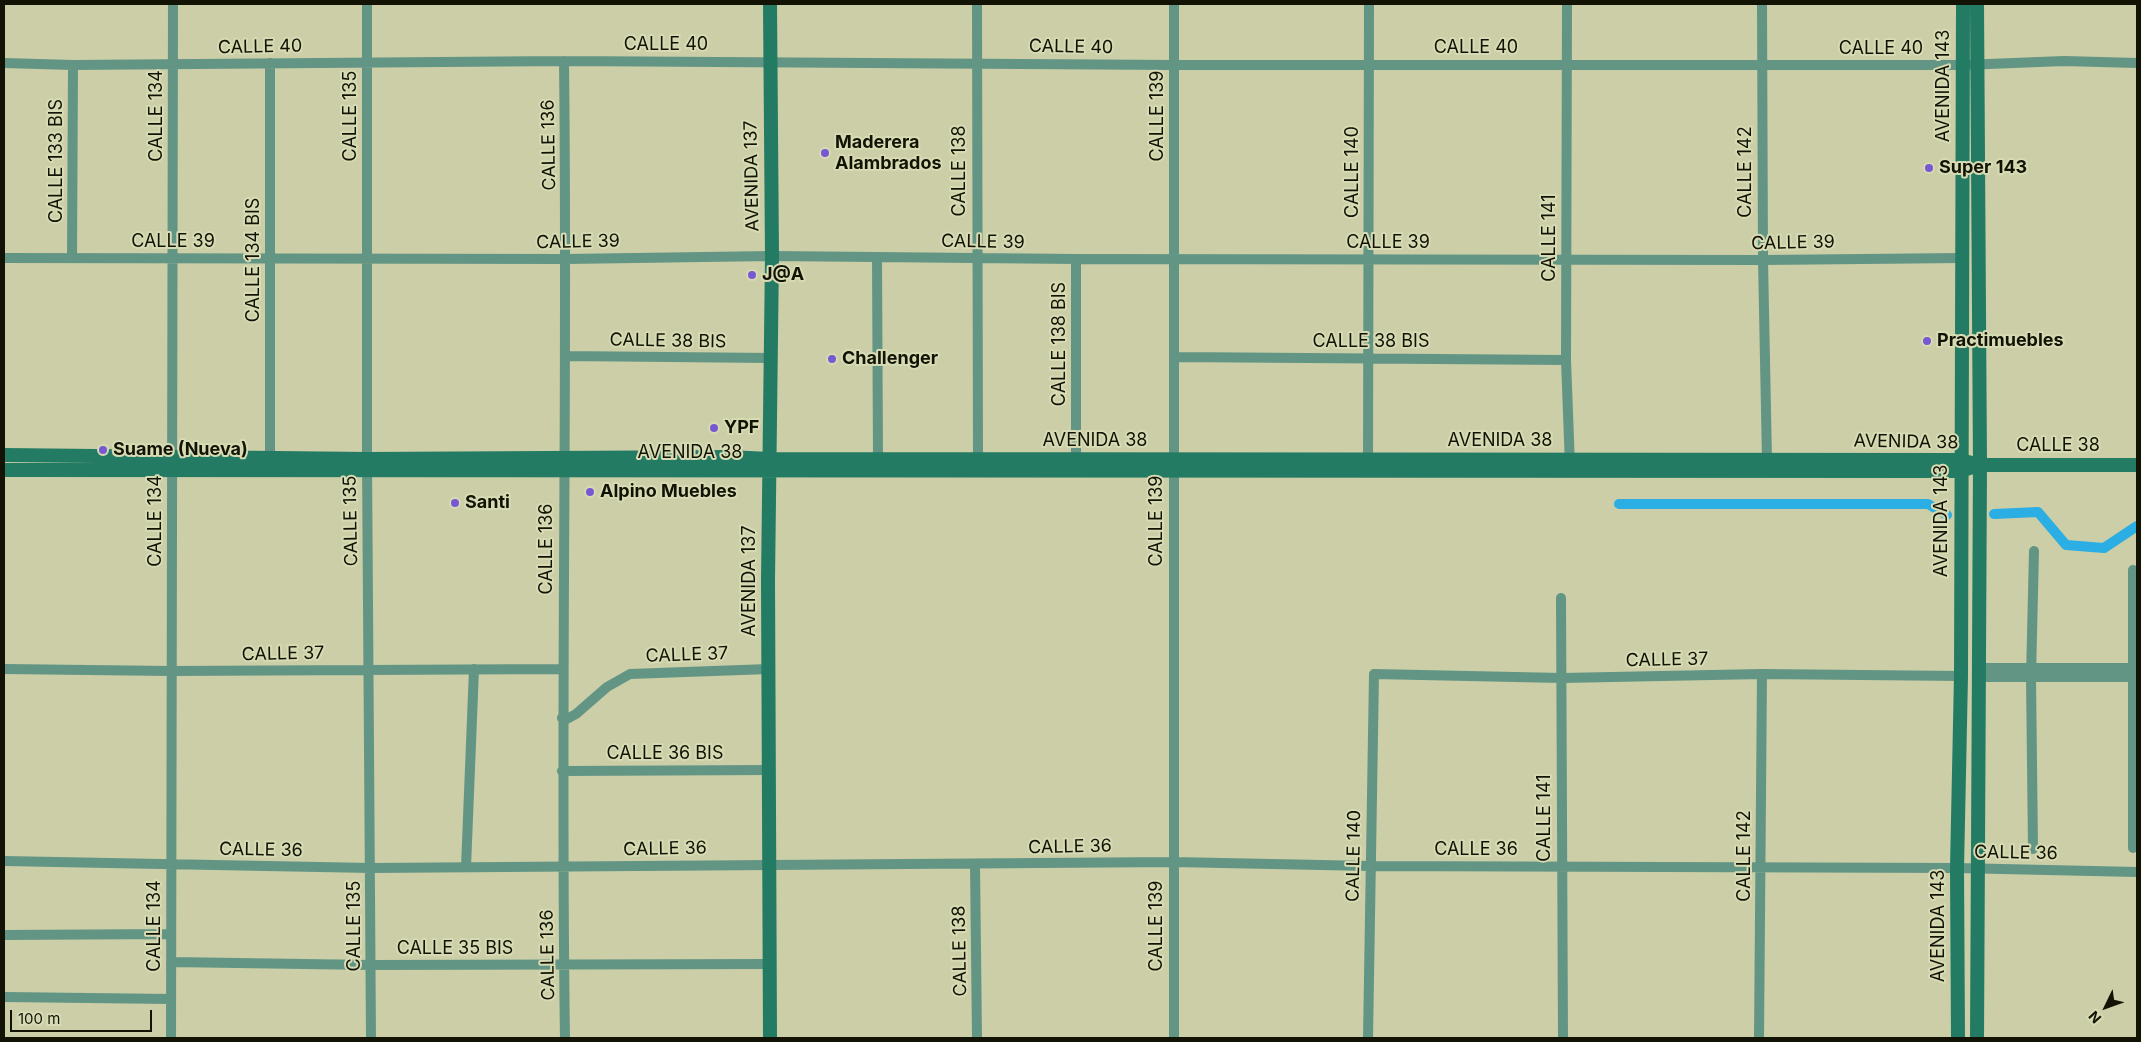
<!DOCTYPE html>
<style>
body{margin:0}
#map{position:relative;width:2141px;height:1042px;overflow:hidden;background:#cbcea7;font-family:Inter,sans-serif}
canvas{display:block}
.frame{position:absolute;inset:0;border:5px solid #121305;pointer-events:none}
.north{position:absolute;left:2081px;top:982px;width:50px;height:50px;-webkit-text-stroke:4px #d7dbb3;paint-order:stroke;rotate:228deg;font-size:14px;font-weight:700;line-height:20px;text-align:center;color:#121305}
.north::after{content:'';display:block;margin:auto;width:18px;height:22px;background:#121305;clip-path:polygon(50% 0,100% 100%,50% 72%,0 100%)}
.scale{position:absolute;left:10px;top:1010px;width:142px;height:22px;box-sizing:border-box;border:2px solid #121305;border-top:0;padding-left:6px;font-size:15px;line-height:18px;white-space:nowrap;color:#121305;-webkit-text-stroke:4px #d7dbb3;paint-order:stroke}
</style>
<div id="map">
<canvas width="2141" height="1042"></canvas>
<div class="frame"></div>
<div class="north">N</div>
<div class="scale">100 m</div>
</div>
<script>
const g = document.querySelector('canvas').getContext('2d');
g.lineJoin = 'round';
function stroke(path, color, width, dash) { g.strokeStyle = color; g.lineWidth = width; g.lineCap = dash ? 'butt' : 'round'; g.setLineDash(dash || []); g.stroke(path); }
function label(font, color, halo, rows, align = 'center') {
  g.font = font + ' Inter,sans-serif'; g.lineWidth = 4; g.setLineDash([]); g.textBaseline = 'middle'; g.strokeStyle = halo; g.fillStyle = color; for (const [text, x, y, turn = 0] of rows) {
    g.save(); g.translate(x, y); g.rotate((+turn || 0) * Math.PI / 180); g.textAlign = isNaN(turn) ? turn : align; if (halo) g.strokeText(text, 0, 0); g.fillText(text, 0, 0); g.restore();
  }
}
stroke(new Path2D(`
 M 1619,504 L 1928,504 L 1947,515
 M 1994,514 L 2038,512 L 2066,545 L 2104,548 L 2137,526`), '#2aaee4', 10);
stroke(new Path2D(`
 M 367,4 L 367,459 L 371,1038
 M 977,4 L 978,459
 M 1567,4 L 1566,360 L 1570,466
 M 1762,4 L 1763,260 L 1767,460
 M 564,61 C 568,386 560,712 565,1038
 M 4,63 L 73,65 L 564,61 L 1174,65 L 1963,65 L 2064,61 L 2137,63
 M 4,258 L 566,259 L 772,256 L 1076,259 L 1763,260 L 1962,258
 M 72,258 L 73,65
 M 877,258 L 878,459
 M 1076,259 L 1076,459
 M 565,356 L 771,358
 M 1175,357 L 1566,360
 M 270,457 L 270,63
 M 1368,460 L 1369,4
 M 1561,598 L 1563,1038
 M 1978,668 L 2137,668
 M 4,669 L 171,671 L 562,669
 M 1978,677 L 2137,677
 M 562,718 L 567,719 L 576,714 L 607,687 L 630,674 L 769,669
 M 562,771 L 769,770
 M 2133,848 L 2133,570
 M 2033,849 L 2031,677 L 2034,551
 M 4,861 L 371,868 L 1173,862 L 1370,866 L 1957,868 L 2137,872
 M 975,864 L 977,1038
 M 466,867 L 474,669
 M 4,935 L 171,934
 M 171,962 L 371,965 L 769,964
 M 4,997 L 171,999
 M 171,1038 L 173,4
 M 1174,1038 L 1174,4
 M 1368,1038 L 1374,674 L 1562,678 L 1762,674 L 1961,676
 M 1759,1038 L 1762,674`), '#639585', 10);
stroke(new Path2D(`
 M 1977,4 L 1980,465 L 1977,1038
 M 4,455 L 367,459 L 729,457 L 769,459 L 1960,460 L 1980,465 L 2137,465
 M 4,470 L 1960,471 L 1979,465
 M 770,1038 L 768,580 L 772,256 L 770,4
 M 1958,1038 L 1957,868 L 1961,676 L 1963,4`), '#237b63', 14);
for (const [x, y, r, color] of [
 [825,153,5,"#7758d2"],
 [1929,168,5,"#7758d2"],
 [752,275,5,"#7758d2"],
 [1927,341,5,"#7758d2"],
 [832,359,5,"#7758d2"],
 [714,428,5,"#7758d2"],
 [103,450,5,"#7758d2"],
 [590,492,5,"#7758d2"],
 [455,503,5,"#7758d2"]
]) { const dot = new Path2D(); dot.arc(x, y, r, 0, 2 * Math.PI); g.fillStyle = color; g.fill(dot); stroke(dot, '#d7dbb3', 2); }
label('18px', '#121305', '#d7dbb3', [
 ["CALLE 40",666,45],
 ["CALLE 40",260,47,-1],
 ["CALLE 40",1071,47,1],
 ["CALLE 40",1476,48],
 ["CALLE 40",1881,49],
 ["AVENIDA 143",1944,86,-90],
 ["CALLE 134",157,116,-90],
 ["CALLE 135",351,116,-90],
 ["CALLE 139",1158,116,-90],
 ["CALLE 136",549,145,-91],
 ["CALLE 133 BIS",57,161,-90],
 ["CALLE 138",960,171,-90],
 ["CALLE 140",1353,172,-90],
 ["CALLE 142",1746,172,-90],
 ["AVENIDA 137",752,176,-91],
 ["CALLE 141",1550,238,-90],
 ["CALLE 39",173,242],
 ["CALLE 39",578,242,-1],
 ["CALLE 39",983,242,1],
 ["CALLE 39",1388,243],
 ["CALLE 39",1793,243,-1],
 ["CALLE 134 BIS",254,260,-90],
 ["CALLE 38 BIS",668,341,1],
 ["CALLE 38 BIS",1371,342],
 ["CALLE 138 BIS",1060,344,-90],
 ["AVENIDA 38",1095,441],
 ["AVENIDA 38",1500,441],
 ["AVENIDA 38",1906,442,1],
 ["CALLE 38",2058,446],
 ["AVENIDA 38",690,453],
 ["CALLE 134",156,521,-90],
 ["CALLE 135",351,521,-91],
 ["CALLE 139",1157,521,-90],
 ["AVENIDA 143",1942,521,-90],
 ["CALLE 136",547,549,-90],
 ["AVENIDA 137",750,581,-90],
 ["CALLE 37",283,654,-1],
 ["CALLE 37",687,655,-2],
 ["CALLE 37",1667,660,-1],
 ["CALLE 36 BIS",665,754],
 ["CALLE 141",1545,818,-90],
 ["CALLE 36",1070,847,-1],
 ["CALLE 36",665,849,-1],
 ["CALLE 36",261,850,1],
 ["CALLE 36",1476,850],
 ["CALLE 36",2016,853,1],
 ["CALLE 140",1354,856,-89],
 ["CALLE 142",1745,856,-90],
 ["CALLE 134",155,926,-90],
 ["CALLE 135",355,926,-90],
 ["CALLE 139",1157,926,-90],
 ["AVENIDA 143",1939,926,-90],
 ["CALLE 35 BIS",455,949],
 ["CALLE 138",960,951,-91],
 ["CALLE 136",548,955,-91]
]);
label('bold 18px', '#121305', '#d7dbb3', [
 ["Maderera",835,143],
 ["Alambrados",835,164],
 ["Super 143",1939,168],
 ["J@A",762,275],
 ["Practimuebles",1937,341],
 ["Challenger",842,359],
 ["YPF",724,428],
 ["Suame (Nueva)",113,450],
 ["Alpino Muebles",600,492],
 ["Santi",465,503]
], 'left');
</script>
